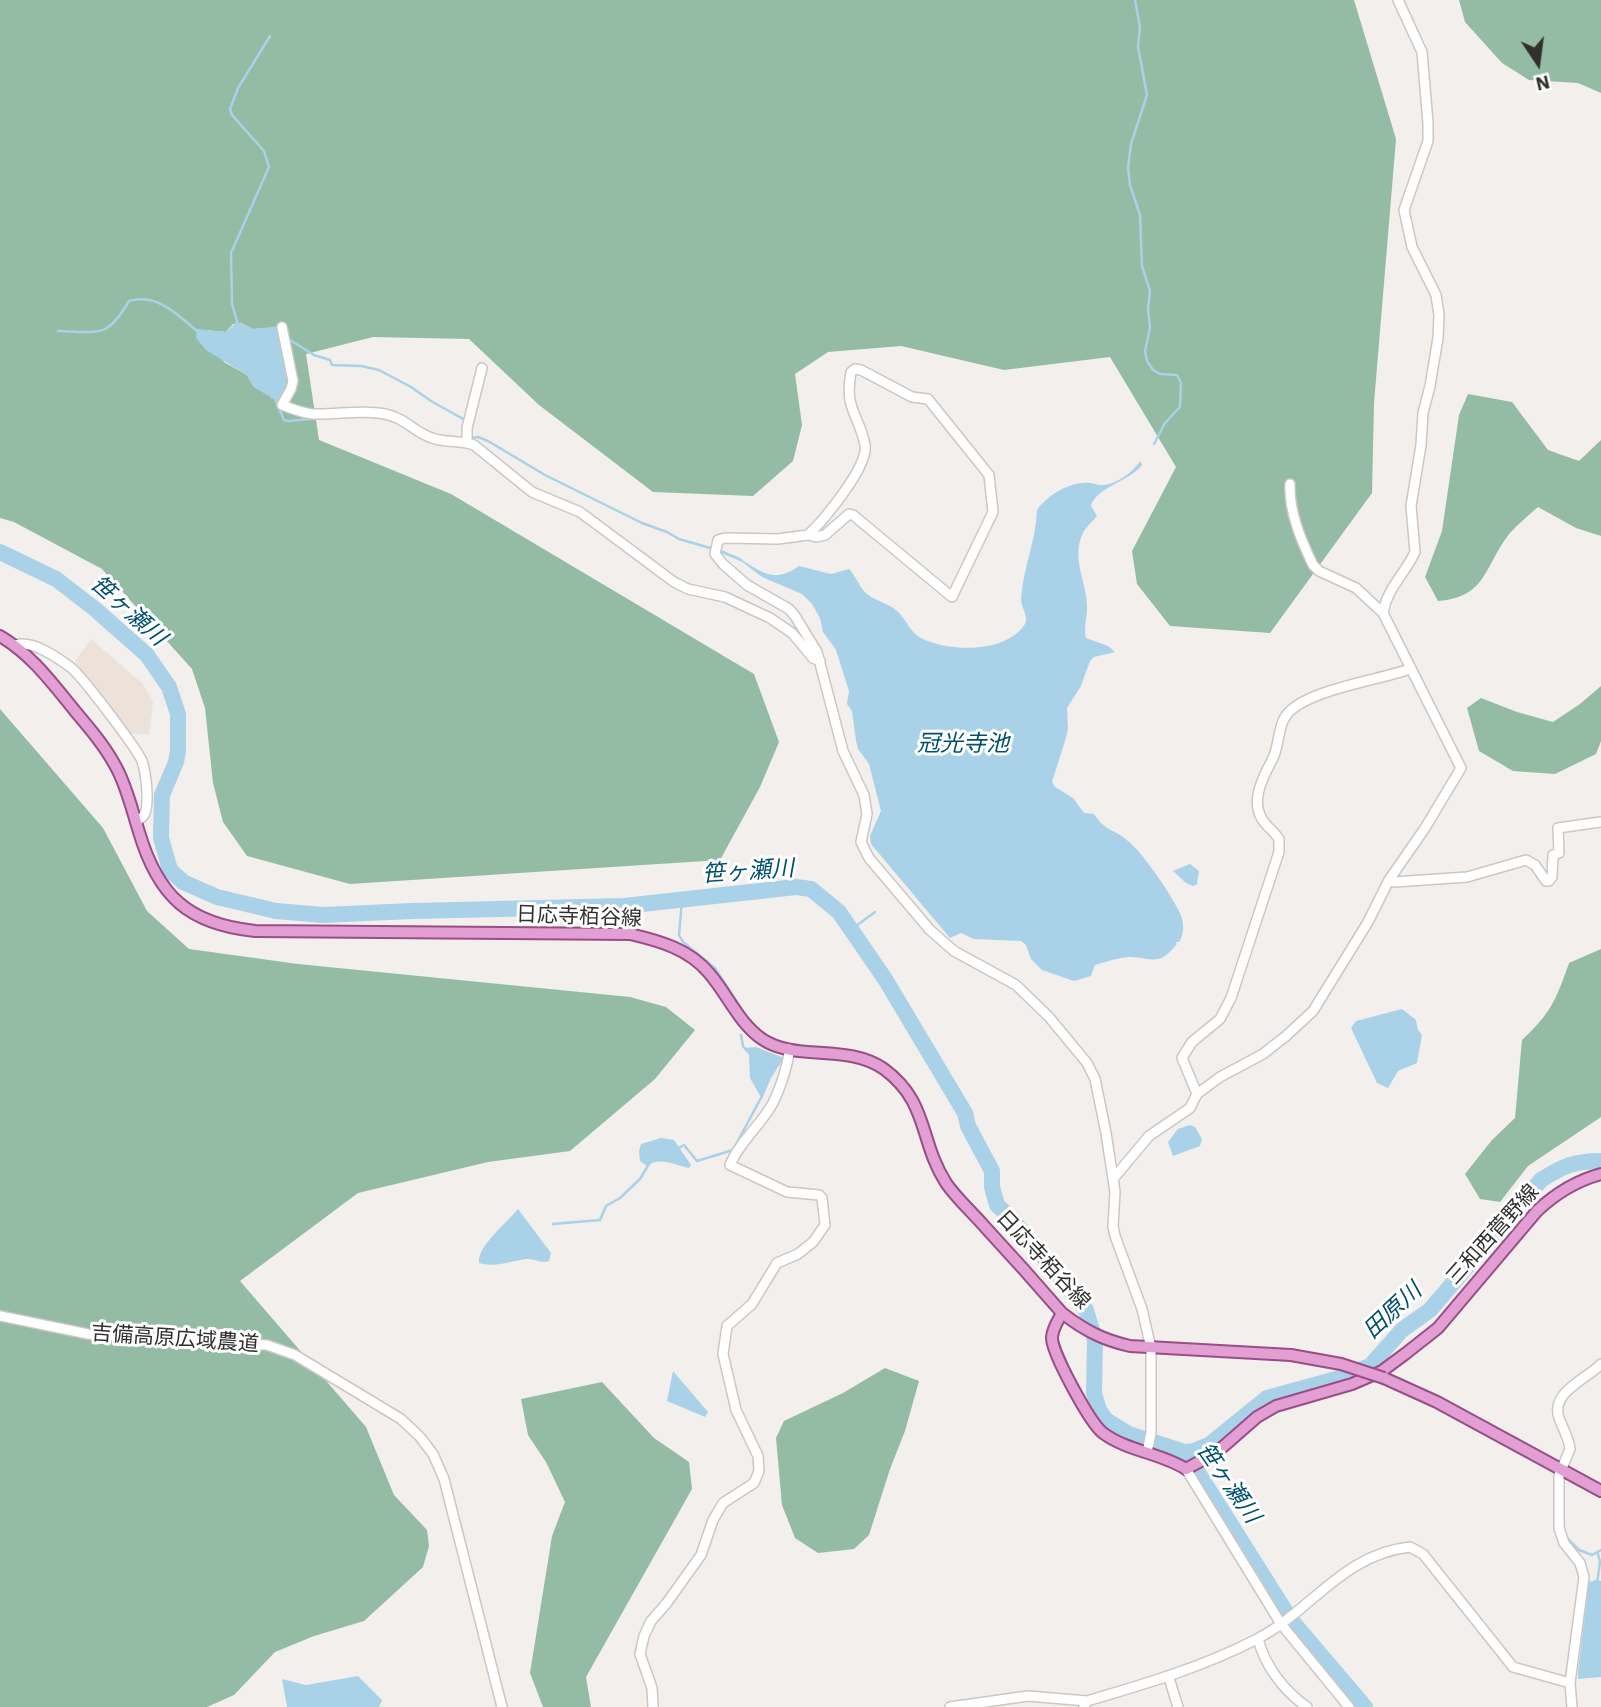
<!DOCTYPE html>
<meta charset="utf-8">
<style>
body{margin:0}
#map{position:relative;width:1601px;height:1707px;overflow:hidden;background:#f2efec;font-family:"IBM Plex Sans",sans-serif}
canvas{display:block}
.north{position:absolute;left:1503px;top:28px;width:70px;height:70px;-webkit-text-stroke:5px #fff;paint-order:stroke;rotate:167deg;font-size:19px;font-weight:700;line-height:28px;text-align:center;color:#31302f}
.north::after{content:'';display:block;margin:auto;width:24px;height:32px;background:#31302f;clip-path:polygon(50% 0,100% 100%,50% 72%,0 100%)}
</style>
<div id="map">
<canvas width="1601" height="1707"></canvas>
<div class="north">N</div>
</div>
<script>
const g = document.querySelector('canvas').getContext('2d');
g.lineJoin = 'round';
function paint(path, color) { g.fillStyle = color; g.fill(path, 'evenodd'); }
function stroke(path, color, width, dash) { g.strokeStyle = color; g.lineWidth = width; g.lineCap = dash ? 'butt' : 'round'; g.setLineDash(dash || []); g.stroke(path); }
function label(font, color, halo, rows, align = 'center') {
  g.font = font + ' "IBM Plex Sans","Noto Sans JP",sans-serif'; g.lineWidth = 6; g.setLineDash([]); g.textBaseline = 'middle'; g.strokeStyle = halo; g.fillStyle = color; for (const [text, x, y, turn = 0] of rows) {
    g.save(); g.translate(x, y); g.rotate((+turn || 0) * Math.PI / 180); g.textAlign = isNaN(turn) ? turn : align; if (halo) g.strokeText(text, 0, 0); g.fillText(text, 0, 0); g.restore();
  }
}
paint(new Path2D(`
 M 91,639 L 143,684 L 153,702 L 149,735 L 130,733 L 75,661 Z`), '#ece2da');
paint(new Path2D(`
 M 0,0 L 1354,0 L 1396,139 L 1374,403 L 1372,493 L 1270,633 L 1170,626 L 1137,584 L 1132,551 L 1176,467 L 1110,357 L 1004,370 L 901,346 L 828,352 L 795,374 L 802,425 L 793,461 L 753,496 L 653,492 L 539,405 L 469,339 L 373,337 L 306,354 L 319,440 L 451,494 L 754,674 L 779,742 L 760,787 L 720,860 L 350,884 L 247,856 L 223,822 L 213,783 L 205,708 L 192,669 L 102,569 L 14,522 L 0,518 ZM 241,323 L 253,329 L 269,328 L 272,399 L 270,396 L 254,387 L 247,375 L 224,362 L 205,330 L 226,332 L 233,324 Z
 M 1459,0 L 1601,0 L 1601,93 L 1578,83 L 1529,80 L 1502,63 L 1465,22 Z
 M 1468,394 L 1512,402 L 1548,450 L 1579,461 L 1601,440 L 1601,536 L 1576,528 L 1538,507 C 1529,515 1518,524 1510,533 C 1484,565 1488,597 1438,601 L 1425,577 L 1442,531 L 1459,415 Z
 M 1601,686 L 1601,741 L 1596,754 L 1555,774 L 1513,771 L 1479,751 L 1467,708 L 1481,698 L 1517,712 L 1553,722 L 1580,704 Z
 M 0,709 L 103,828 L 147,911 L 189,949 L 298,964 L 630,997 L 666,1007 L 695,1030 L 655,1079 L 570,1151 L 488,1162 L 358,1193 L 240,1281 L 366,1427 L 394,1495 L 427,1530 L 429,1546 L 423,1567 L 364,1621 L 314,1636 L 275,1652 L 234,1695 L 207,1707 L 0,1707 Z
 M 1601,949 L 1601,1117 L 1528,1166 L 1500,1202 L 1480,1199 L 1465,1174 L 1492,1140 L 1515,1118 L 1522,1040 C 1551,1013 1556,1000 1569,963 Z
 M 885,1368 L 919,1381 L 905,1431 L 890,1469 L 869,1535 L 854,1549 L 818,1553 L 795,1538 L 782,1505 L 776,1438 L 784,1421 L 843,1393 Z
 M 602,1382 L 654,1438 L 689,1462 L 692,1489 L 586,1677 L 591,1707 L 543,1707 L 530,1673 L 552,1536 L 565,1502 L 546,1462 L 528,1435 L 521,1399 Z`), '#94bba4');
paint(new Path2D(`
 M 237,322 L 254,329 L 279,326 L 287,381 L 286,389 L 277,401 L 254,387 L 247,375 L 206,350 L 196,338 L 197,329 L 226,332 Z
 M 1140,461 L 1142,465 C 1130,481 1095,488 1091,506 L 1097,516 C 1092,522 1086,527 1083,533 C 1071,557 1086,581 1087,605 C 1088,616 1083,626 1086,638 L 1108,646 L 1115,652 L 1094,657 L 1090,661 L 1081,686 L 1067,708 L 1068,729 L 1065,741 L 1052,782 L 1055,787 L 1073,798 L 1084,813 L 1094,814 C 1107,833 1113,828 1128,841 C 1143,853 1170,893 1179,911 C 1184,921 1185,933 1179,942 L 1175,942 L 1177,944 C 1157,968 1154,957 1128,957 C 1117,958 1105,962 1095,965 L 1091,976 L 1074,981 L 1042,970 L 1031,959 L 1026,945 L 1021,941 L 974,939 L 961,933 L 950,938 L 871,844 L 870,836 L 881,811 L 869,764 L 858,749 L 856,741 L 852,711 L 847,704 L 849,691 L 836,650 L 823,632 L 820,618 L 812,604 L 802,594 L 762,577 L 732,554 C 759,569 771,586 799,566 L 831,574 L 849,569 C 856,576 859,587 867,594 C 876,601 887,603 896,610 C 906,618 909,632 921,638 C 948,652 1006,654 1025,624 C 1029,616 1021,608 1021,599 C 1023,568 1036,541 1037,510 C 1047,496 1066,484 1083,483 C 1089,482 1094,484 1099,485 C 1115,486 1132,473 1140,461 Z
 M 1190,864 L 1199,871 L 1197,884 L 1193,886 L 1186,883 L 1173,871 Z
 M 1402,1009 L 1416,1020 L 1418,1030 L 1422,1035 L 1417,1063 L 1398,1071 L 1388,1088 L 1377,1083 L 1351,1028 L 1356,1021 Z
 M 756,1047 L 784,1058 L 771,1078 L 762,1099 L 750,1078 L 749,1055 L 744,1048 Z
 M 1190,1125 L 1195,1127 L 1202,1139 L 1200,1146 L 1173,1156 L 1168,1142 L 1178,1129 Z
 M 661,1138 L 674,1140 L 691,1165 L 689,1168 C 675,1165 659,1156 647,1166 L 640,1161 L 639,1151 L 641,1144 Z
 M 518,1209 L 551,1253 L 549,1261 C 540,1264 535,1258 526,1259 C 510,1261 496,1268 479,1263 C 477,1246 507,1223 518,1209 Z
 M 673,1371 L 708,1412 L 705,1417 L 667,1401 Z
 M 1596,1580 L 1601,1581 L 1601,1677 L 1578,1679 L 1578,1671 L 1589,1582 Z
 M 358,1676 L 382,1700 L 379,1707 L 287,1707 L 282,1679 L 306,1685 Z`), '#a9d2e8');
stroke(new Path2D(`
 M 1135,0 L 1140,27 L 1138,47 L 1147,95 L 1131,144 L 1128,168 L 1130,185 L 1140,215 L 1142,266 L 1150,291 L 1148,309 L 1150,328 L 1145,351 L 1147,361 L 1153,370 L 1160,374 L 1177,375 L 1181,383 L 1180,407 L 1165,423 L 1154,444
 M 238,325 L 232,304 L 231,253 L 269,167 L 264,151 L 232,115 L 230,109 L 238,88 L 270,36
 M 58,331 C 99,332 107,339 129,301 C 157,293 177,314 197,331
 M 287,338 L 314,355 L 330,360 L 332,365 L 361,366 L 379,370 L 411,387 L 431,401 L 465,420 L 464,423
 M 275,399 L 284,420 L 288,421 L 320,418
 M 470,438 L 478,437 L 488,441 L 545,475 L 642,523 L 667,532 L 679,539 L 710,548
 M 718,550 L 741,560
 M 682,900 L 679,935 L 683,942 L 715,968 L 746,1016
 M 852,929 L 875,912
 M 741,1035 L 743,1046 L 747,1051
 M 679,1148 L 684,1145 L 697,1161 L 733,1150 L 762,1096
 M 553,1224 L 600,1220 L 606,1206 L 620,1198 L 640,1179 L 650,1162
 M 1567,1538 L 1579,1550 L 1592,1555 L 1601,1550
 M 1597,1584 L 1600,1562 L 1598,1554`), '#a9d2e8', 2.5);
stroke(new Path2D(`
 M 0,552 L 56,579 L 95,609 L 147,655 L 169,687 L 178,714 L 178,751 L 176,762 L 162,795 L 161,838 L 170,870 L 183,882 L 217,897 L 276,911 L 323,915 L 413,911 L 624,906 L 796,887 L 811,889 L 839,912 L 885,979 L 965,1113 L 968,1126 L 992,1171 L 992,1187 L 997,1205 L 1013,1220 L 1086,1310 L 1095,1340 L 1094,1393 L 1099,1410 L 1106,1420 L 1129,1434 L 1185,1452 L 1291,1620 L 1365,1707
 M 1185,1452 L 1194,1451 L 1209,1445 L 1267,1398 L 1340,1378 L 1370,1366 L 1402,1330 L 1430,1310 L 1541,1180 C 1563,1166 1574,1161 1601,1161`), '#a9d2e8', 16);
const minor = new Path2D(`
 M 282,327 L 293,381 L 291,389 L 282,405 C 292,409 302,413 313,414 C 335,415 356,410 378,413 C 406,416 411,431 432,438 C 445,443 462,440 474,445 L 532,492 L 580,512 L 674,582 L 688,589 L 725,597 L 770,618 L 792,633 L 813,658 L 820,661
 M 467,442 L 467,428 L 482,368
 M 1290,484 C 1289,512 1301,540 1313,565 L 1319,571 L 1356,588 L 1383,613
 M 808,535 C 823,521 869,466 865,445 C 859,414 844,410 851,372 L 855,369 L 861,370 L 912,397 L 928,399 L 989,475 L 993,512 L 952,597 L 853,515 L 849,514 L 825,535 L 816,537 L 808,535 L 778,539 L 725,538 L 718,540 L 715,554 L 723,564 L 747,585 L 789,609 L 795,616 L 817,652 L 843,751 L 864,795 L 867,814 L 861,842 L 869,858 L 930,930 L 954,951 L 1016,985 L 1049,1017 L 1087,1063 L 1095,1079 L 1106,1133 L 1115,1192 L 1113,1226 L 1115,1236 L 1142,1309 L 1151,1348 L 1151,1433 L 1147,1452
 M 15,645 C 32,640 55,656 69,666 C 80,673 137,749 142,761 C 146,772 150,806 144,815 C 143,817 137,821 136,822
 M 1389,880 L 1394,882 L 1467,877 L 1526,860 L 1535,865 L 1546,881 L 1549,881 L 1552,877 L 1553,855 L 1559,853 L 1558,828 L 1601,822
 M 1197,1094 L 1182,1058 L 1192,1042 L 1220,1019 L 1231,998 L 1279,852 L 1279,839 C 1274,831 1266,826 1262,819 C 1250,799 1264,776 1273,758 C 1279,746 1278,728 1285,717 C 1302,690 1380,680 1410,669
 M 1113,1179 L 1149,1136 L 1190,1108 L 1197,1094 L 1220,1077 L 1263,1054 L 1286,1036 L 1313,1011 L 1368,922 L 1389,880 L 1425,828 L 1461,768 L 1383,613 C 1387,588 1405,574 1415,552 L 1411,506 L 1421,445 L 1423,413 L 1430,386 L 1438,338 L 1439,315 L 1436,295 L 1412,247 L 1404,210 L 1428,141 L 1428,123 L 1422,52 L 1398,0
 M 0,1316 L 88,1334 L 267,1345 L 295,1355 L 401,1419 L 420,1437 L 433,1454 L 444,1479 L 502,1707
 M 1186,1469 L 1281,1624 L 1349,1707
 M 1258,1639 C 1265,1666 1284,1691 1307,1707
 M 1169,1678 L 1178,1707
 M 653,1707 L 652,1688 L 640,1654 L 644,1636 L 651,1621 L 666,1604 L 701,1555 L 713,1520 L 723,1503 L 754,1483 L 759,1471 L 758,1456 L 736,1410 L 723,1354 L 727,1326 L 752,1304 L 777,1263 L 798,1254 L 813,1242 L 825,1225 L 822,1198 L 819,1195 L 787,1192 L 730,1165 C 738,1145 756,1129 768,1111 C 777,1099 789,1064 789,1049
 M 950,1707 L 1028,1696 L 1087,1701
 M 1084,1707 L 1087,1701 C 1145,1684 1203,1667 1257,1639 C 1311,1611 1343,1554 1410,1547 L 1423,1554 L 1513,1667 L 1570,1683
 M 1572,1707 L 1570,1683 L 1584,1577 L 1580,1563 L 1564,1543 L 1559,1528 L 1559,1475 L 1570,1449 C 1569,1438 1563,1429 1559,1418 C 1550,1392 1587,1379 1601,1364`);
const major = new Path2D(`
 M 0,636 C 32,655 52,683 75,711 C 90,729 105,746 116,767 C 127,787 132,810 139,832 C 158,896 188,924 255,931 L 630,934 C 660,941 689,949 709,973 C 728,995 738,1022 762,1039 C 796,1062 847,1043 884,1069 C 929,1102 919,1141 946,1183 C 957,1199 972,1212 985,1227 C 1011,1255 1037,1284 1062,1313 C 1084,1330 1103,1340 1130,1346 L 1291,1355 L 1341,1364
 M 1062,1313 C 1058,1321 1052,1329 1052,1338 C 1052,1353 1090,1423 1103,1433 C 1127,1451 1161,1453 1186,1469 L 1217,1452 L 1257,1417 L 1276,1406 L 1352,1384 L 1382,1371 L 1405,1354 L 1438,1328 L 1537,1211 C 1556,1193 1575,1181 1601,1174
 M 1384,1378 L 1437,1402 L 1601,1491`);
stroke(minor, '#cbc7c4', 12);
stroke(major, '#984e86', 14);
stroke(minor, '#fff', 9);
stroke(major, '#e39ed3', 10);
const majorBridge = new Path2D(`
 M 1341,1364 L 1384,1378`);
stroke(majorBridge, '#984e86', 14, []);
stroke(majorBridge, '#e39ed3', 10);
label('21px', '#31302f', '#fff', [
 ["日応寺栢谷線",579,917,2],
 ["三和西菅野線",1493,1235,-48],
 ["日応寺栢谷線",1043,1260,47],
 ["吉備高原広域農道",175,1339,4]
]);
label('italic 23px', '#004f6c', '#fff', [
 ["笹ヶ瀬川",128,611,42],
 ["冠光寺池",963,744],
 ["笹ヶ瀬川",748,872,-4],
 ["田原川",1393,1311,-43],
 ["笹ヶ瀬川",1228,1483,55]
]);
</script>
